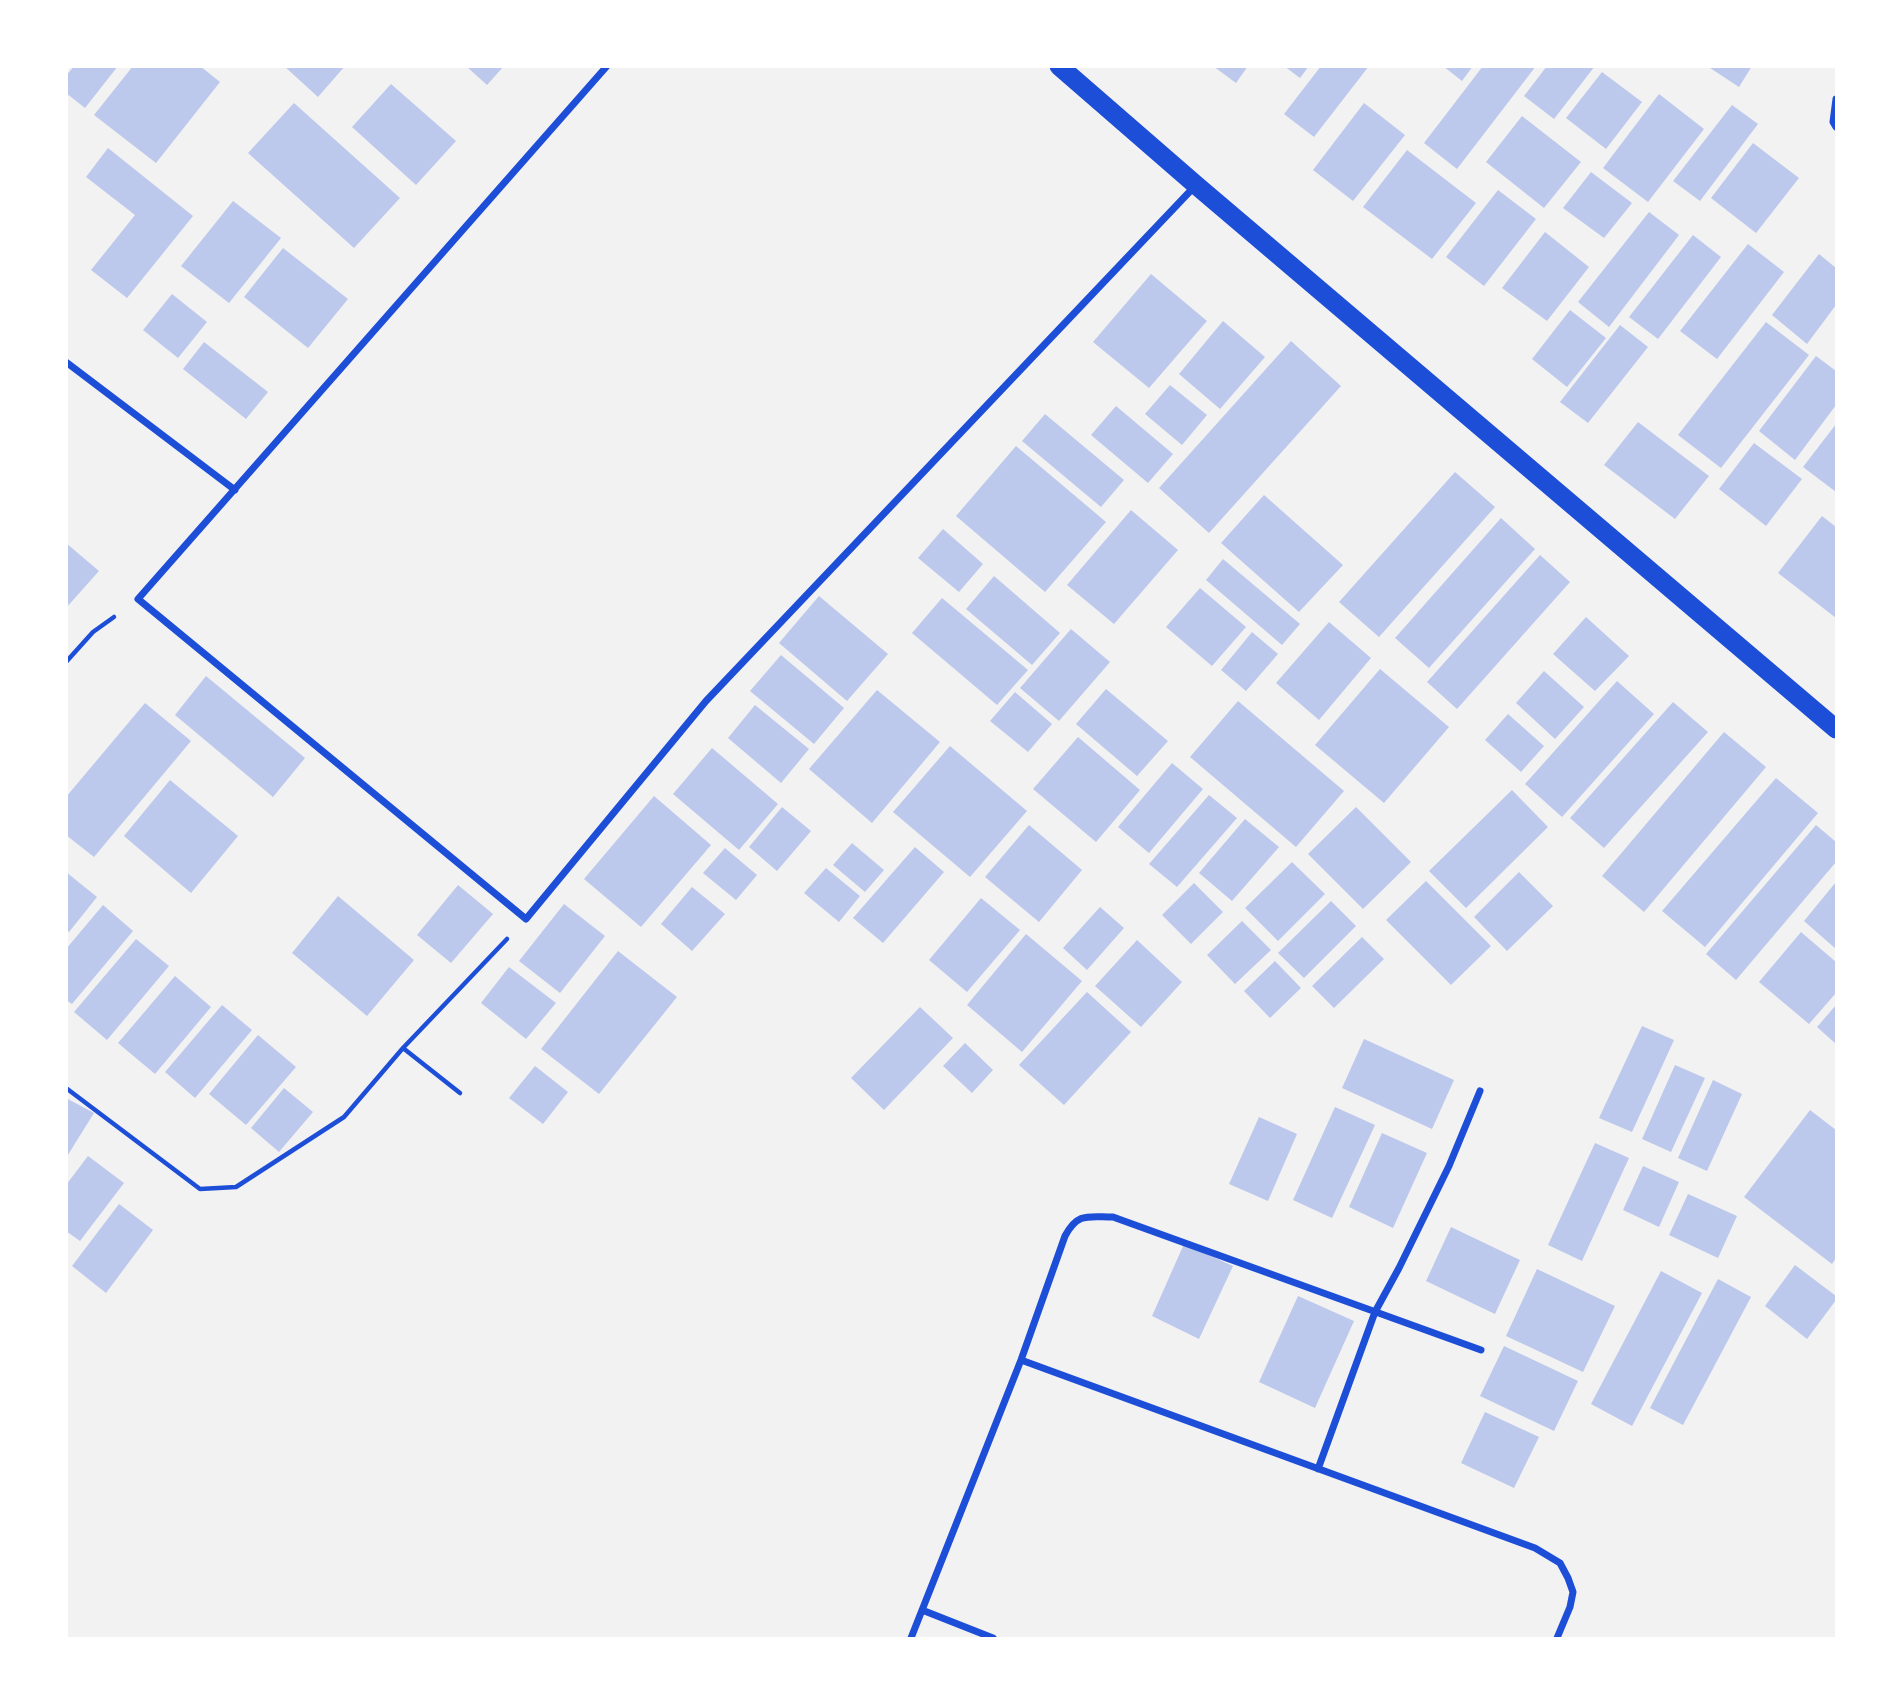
<!DOCTYPE html>
<style>
body{margin:0}
#map{position:relative;width:1903px;height:1705px;overflow:hidden;background:#f2f2f2;font-family:Lora,serif}
canvas{display:block}
.frame{position:absolute;inset:0;border:68px solid #fff;pointer-events:none}
</style>
<div id="map">
<canvas width="1903" height="1705"></canvas>
<div class="frame"></div>
</div>
<script>
const g = document.querySelector('canvas').getContext('2d');
g.lineJoin = 'round';
function paint(path, color) { g.fillStyle = color; g.fill(path, 'evenodd'); }
function stroke(path, color, width, dash) { g.strokeStyle = color; g.lineWidth = width; g.lineCap = dash ? 'butt' : 'round'; g.setLineDash(dash || []); g.stroke(path); }
paint(new Path2D(`
 M 74,66 L 118,66 L 85,108 L 66,93 L 66,76 Z
 M 133,66 L 200,66 L 220,82 L 156,163 L 94,115 Z
 M 284,66 L 345,66 L 318,97 Z
 M 466,66 L 504,66 L 487,85 Z
 M 1213,66 L 1248,66 L 1236,83 Z
 M 1284,66 L 1309,66 L 1300,78 Z
 M 1321,66 L 1369,66 L 1314,137 L 1284,114 Z
 M 1443,66 L 1473,66 L 1462,81 Z
 M 1483,66 L 1536,66 L 1457,169 L 1424,143 Z
 M 1547,66 L 1595,66 L 1554,119 L 1524,96 Z
 M 1707,66 L 1752,66 L 1739,87 Z
 M 1602,72 L 1642,102 L 1606,149 L 1566,118 Z
 M 391,84 L 456,141 L 416,185 L 352,127 Z
 M 1659,94 L 1704,129 L 1648,202 L 1603,168 Z
 M 294,103 L 400,198 L 354,248 L 248,153 Z
 M 1364,103 L 1405,135 L 1353,201 L 1313,170 Z
 M 1732,105 L 1758,124 L 1700,201 L 1673,181 Z
 M 1522,116 L 1581,162 L 1544,208 L 1486,162 Z
 M 1753,143 L 1799,178 L 1756,233 L 1711,198 Z
 M 108,148 L 193,216 L 127,298 L 91,270 L 135,215 L 86,177 Z
 M 1407,150 L 1476,203 L 1432,259 L 1363,207 Z
 M 1591,172 L 1632,203 L 1604,238 L 1563,208 Z
 M 1498,190 L 1536,219 L 1484,286 L 1446,257 Z
 M 233,201 L 281,238 L 229,303 L 181,266 Z
 M 1649,212 L 1679,235 L 1609,327 L 1578,302 Z
 M 1545,232 L 1589,267 L 1547,321 L 1502,288 Z
 M 1693,235 L 1721,257 L 1658,339 L 1629,317 Z
 M 1748,244 L 1784,272 L 1717,359 L 1680,331 Z
 M 283,248 L 348,299 L 308,348 L 244,297 Z
 M 1819,254 L 1836,268 L 1836,305 L 1807,344 L 1772,315 Z
 M 1151,274 L 1207,321 L 1149,388 L 1093,342 Z
 M 172,294 L 207,322 L 178,358 L 143,330 Z
 M 1570,310 L 1606,338 L 1567,387 L 1532,359 Z
 M 1223,321 L 1265,357 L 1220,409 L 1179,374 Z
 M 1766,322 L 1809,355 L 1721,468 L 1678,435 Z
 M 1620,325 L 1648,347 L 1588,423 L 1560,402 Z
 M 1291,341 L 1341,386 L 1209,533 L 1159,488 Z
 M 204,342 L 268,392 L 246,419 L 183,369 Z
 M 1816,356 L 1836,371 L 1836,405 L 1795,460 L 1759,431 Z
 M 1170,385 L 1207,415 L 1182,445 L 1145,414 Z
 M 1116,406 L 1173,454 L 1148,483 L 1091,435 Z
 M 1045,414 L 1124,480 L 1101,507 L 1022,441 Z
 M 1638,422 L 1709,476 L 1675,519 L 1604,465 Z
 M 1836,424 L 1836,492 L 1803,467 Z
 M 1754,443 L 1802,479 L 1766,526 L 1719,489 Z
 M 1016,446 L 1106,522 L 1045,592 L 956,516 Z
 M 1455,472 L 1495,507 L 1379,637 L 1339,602 Z
 M 1264,495 L 1343,565 L 1299,612 L 1221,543 Z
 M 1131,510 L 1178,550 L 1114,624 L 1067,585 Z
 M 1822,516 L 1836,527 L 1836,618 L 1778,573 Z
 M 1501,518 L 1535,549 L 1429,668 L 1395,638 Z
 M 943,529 L 983,564 L 959,592 L 918,558 Z
 M 66,543 L 99,571 L 66,608 Z
 M 1540,555 L 1570,582 L 1457,709 L 1427,682 Z
 M 1223,559 L 1300,624 L 1282,645 L 1206,580 Z
 M 994,576 L 1060,633 L 1032,665 L 966,609 Z
 M 1200,588 L 1246,627 L 1212,666 L 1166,627 Z
 M 819,596 L 888,654 L 847,701 L 779,643 Z
 M 942,598 L 1028,670 L 997,705 L 912,633 Z
 M 1586,617 L 1629,656 L 1595,691 L 1553,654 Z
 M 1329,622 L 1371,658 L 1319,720 L 1276,683 Z
 M 1071,629 L 1110,662 L 1059,721 L 1020,688 Z
 M 1252,632 L 1278,654 L 1246,691 L 1221,670 Z
 M 781,655 L 844,708 L 814,744 L 750,691 Z
 M 1380,669 L 1449,727 L 1384,803 L 1315,745 Z
 M 1544,671 L 1584,707 L 1555,739 L 1516,703 Z
 M 206,676 L 305,758 L 273,797 L 175,715 Z
 M 1617,681 L 1654,714 L 1562,817 L 1525,784 Z
 M 1106,689 L 1168,741 L 1137,776 L 1076,724 Z
 M 877,690 L 940,742 L 872,823 L 809,769 Z
 M 1015,692 L 1052,724 L 1028,752 L 990,721 Z
 M 1238,701 L 1344,791 L 1296,847 L 1190,757 Z
 M 1673,702 L 1708,732 L 1604,848 L 1570,818 Z
 M 145,703 L 191,741 L 94,857 L 66,835 L 66,797 Z
 M 755,705 L 809,749 L 781,783 L 728,738 Z
 M 1508,714 L 1544,746 L 1521,772 L 1485,740 Z
 M 1724,732 L 1766,767 L 1644,912 L 1602,876 Z
 M 1078,737 L 1140,790 L 1096,842 L 1033,789 Z
 M 950,746 L 1027,811 L 970,877 L 893,812 Z
 M 712,748 L 778,804 L 739,850 L 673,794 Z
 M 1172,763 L 1203,789 L 1149,853 L 1118,827 Z
 M 1776,778 L 1818,813 L 1705,947 L 1662,911 Z
 M 170,780 L 238,836 L 191,893 L 124,836 Z
 M 1512,790 L 1548,827 L 1466,908 L 1429,871 Z
 M 1209,795 L 1237,818 L 1177,887 L 1149,864 Z
 M 654,796 L 711,845 L 641,927 L 584,879 Z
 M 782,807 L 811,831 L 777,871 L 749,847 Z
 M 1356,807 L 1411,862 L 1363,909 L 1308,854 Z
 M 1245,819 L 1279,847 L 1232,901 L 1199,873 Z
 M 1029,825 L 1082,870 L 1039,922 L 985,877 Z
 M 1816,825 L 1836,842 L 1836,862 L 1736,980 L 1706,954 Z
 M 852,843 L 884,870 L 865,892 L 833,865 Z
 M 915,847 L 944,872 L 883,943 L 853,918 Z
 M 725,848 L 757,875 L 736,900 L 703,873 Z
 M 1292,862 L 1325,894 L 1278,941 L 1245,908 Z
 M 826,868 L 860,896 L 839,922 L 804,893 Z
 M 66,872 L 97,897 L 69,932 L 66,930 Z
 M 1519,872 L 1553,906 L 1507,951 L 1474,917 Z
 M 1426,881 L 1491,946 L 1451,985 L 1386,920 Z
 M 1836,882 L 1836,949 L 1804,921 Z
 M 1194,883 L 1223,912 L 1191,944 L 1162,915 Z
 M 458,885 L 493,914 L 451,963 L 417,935 Z
 M 692,887 L 725,914 L 692,951 L 661,924 Z
 M 338,896 L 414,960 L 367,1016 L 292,953 Z
 M 981,898 L 1020,930 L 967,992 L 929,960 Z
 M 1331,901 L 1356,926 L 1304,978 L 1278,953 Z
 M 564,904 L 605,936 L 560,993 L 519,961 Z
 M 103,905 L 133,931 L 72,1004 L 66,1000 L 66,949 Z
 M 1100,907 L 1124,928 L 1087,970 L 1063,948 Z
 M 1242,921 L 1271,950 L 1235,984 L 1207,955 Z
 M 1801,932 L 1836,962 L 1836,993 L 1809,1024 L 1759,982 Z
 M 1026,934 L 1082,981 L 1022,1052 L 967,1005 Z
 M 1362,937 L 1384,959 L 1334,1008 L 1312,986 Z
 M 136,939 L 169,966 L 107,1040 L 74,1012 Z
 M 1137,940 L 1182,982 L 1141,1027 L 1095,986 Z
 M 618,951 L 677,997 L 599,1094 L 541,1049 Z
 M 1275,961 L 1301,988 L 1270,1018 L 1244,991 Z
 M 509,967 L 556,1003 L 526,1039 L 481,1003 Z
 M 175,976 L 211,1007 L 155,1074 L 118,1043 Z
 M 1087,992 L 1131,1032 L 1064,1105 L 1019,1065 Z
 M 222,1005 L 252,1030 L 195,1098 L 165,1072 Z
 M 1836,1005 L 1836,1044 L 1817,1027 Z
 M 920,1007 L 953,1038 L 884,1110 L 851,1078 Z
 M 1642,1026 L 1674,1040 L 1632,1132 L 1599,1118 Z
 M 258,1035 L 296,1067 L 246,1125 L 209,1094 Z
 M 1364,1039 L 1454,1080 L 1432,1129 L 1342,1088 Z
 M 965,1043 L 993,1070 L 972,1093 L 943,1066 Z
 M 1675,1065 L 1705,1078 L 1671,1152 L 1642,1139 Z
 M 535,1066 L 568,1092 L 543,1124 L 509,1098 Z
 M 1713,1080 L 1742,1094 L 1707,1171 L 1678,1158 Z
 M 284,1088 L 313,1112 L 279,1152 L 251,1128 Z
 M 66,1098 L 94,1113 L 66,1158 Z
 M 1335,1107 L 1375,1125 L 1332,1218 L 1293,1200 Z
 M 1810,1110 L 1836,1130 L 1836,1258 L 1832,1264 L 1744,1197 Z
 M 1259,1117 L 1297,1134 L 1268,1201 L 1229,1184 Z
 M 1382,1133 L 1427,1153 L 1393,1228 L 1349,1207 Z
 M 1595,1143 L 1629,1158 L 1582,1261 L 1548,1245 Z
 M 88,1156 L 124,1183 L 80,1241 L 66,1231 L 66,1185 Z
 M 1643,1166 L 1679,1182 L 1659,1227 L 1623,1210 Z
 M 1688,1194 L 1737,1216 L 1718,1258 L 1669,1235 Z
 M 119,1204 L 153,1230 L 106,1293 L 72,1266 Z
 M 1451,1227 L 1520,1260 L 1495,1314 L 1426,1281 Z
 M 1184,1244 L 1233,1266 L 1199,1339 L 1152,1316 Z
 M 1795,1265 L 1836,1296 L 1836,1300 L 1807,1339 L 1765,1306 Z
 M 1537,1269 L 1615,1306 L 1583,1372 L 1506,1336 Z
 M 1661,1271 L 1702,1293 L 1632,1426 L 1591,1404 Z
 M 1718,1279 L 1751,1297 L 1683,1425 L 1650,1408 Z
 M 1298,1296 L 1354,1321 L 1315,1408 L 1259,1382 Z
 M 1504,1346 L 1578,1381 L 1554,1431 L 1480,1396 Z
 M 1485,1412 L 1539,1437 L 1514,1488 L 1461,1463 Z`), '#bdc9ec');
stroke(new Path2D(`
 M 66,662 L 93,632 L 114,617
 M 403,1048 L 460,1093
 M 66,1088 L 200,1189 L 236,1187 L 344,1117 L 403,1048 L 507,939`), '#1d4ed8', 4.5);
stroke(new Path2D(`
 M 607,66 L 138,599 L 526,919 L 706,701 L 1195,186
 M 1836,99 L 1833,122 L 1836,127
 M 66,362 L 235,490
 M 1021,1360 L 1535,1548 L 1560,1563 L 1568,1578 L 1573,1592 L 1570,1607 L 1557,1638
 M 1318,1469 L 1375,1312 L 1399,1268 L 1449,1166 L 1480,1091
 M 922,1610 L 993,1638
 M 911,1638 L 1021,1360 L 1065,1236 C 1078,1212 1088,1217 1113,1217 L 1481,1350`), '#1d4ed8', 7);
stroke(new Path2D(`
 M 1059,66 L 1196,185 L 1836,729`), '#1d4ed8', 19);
</script>
